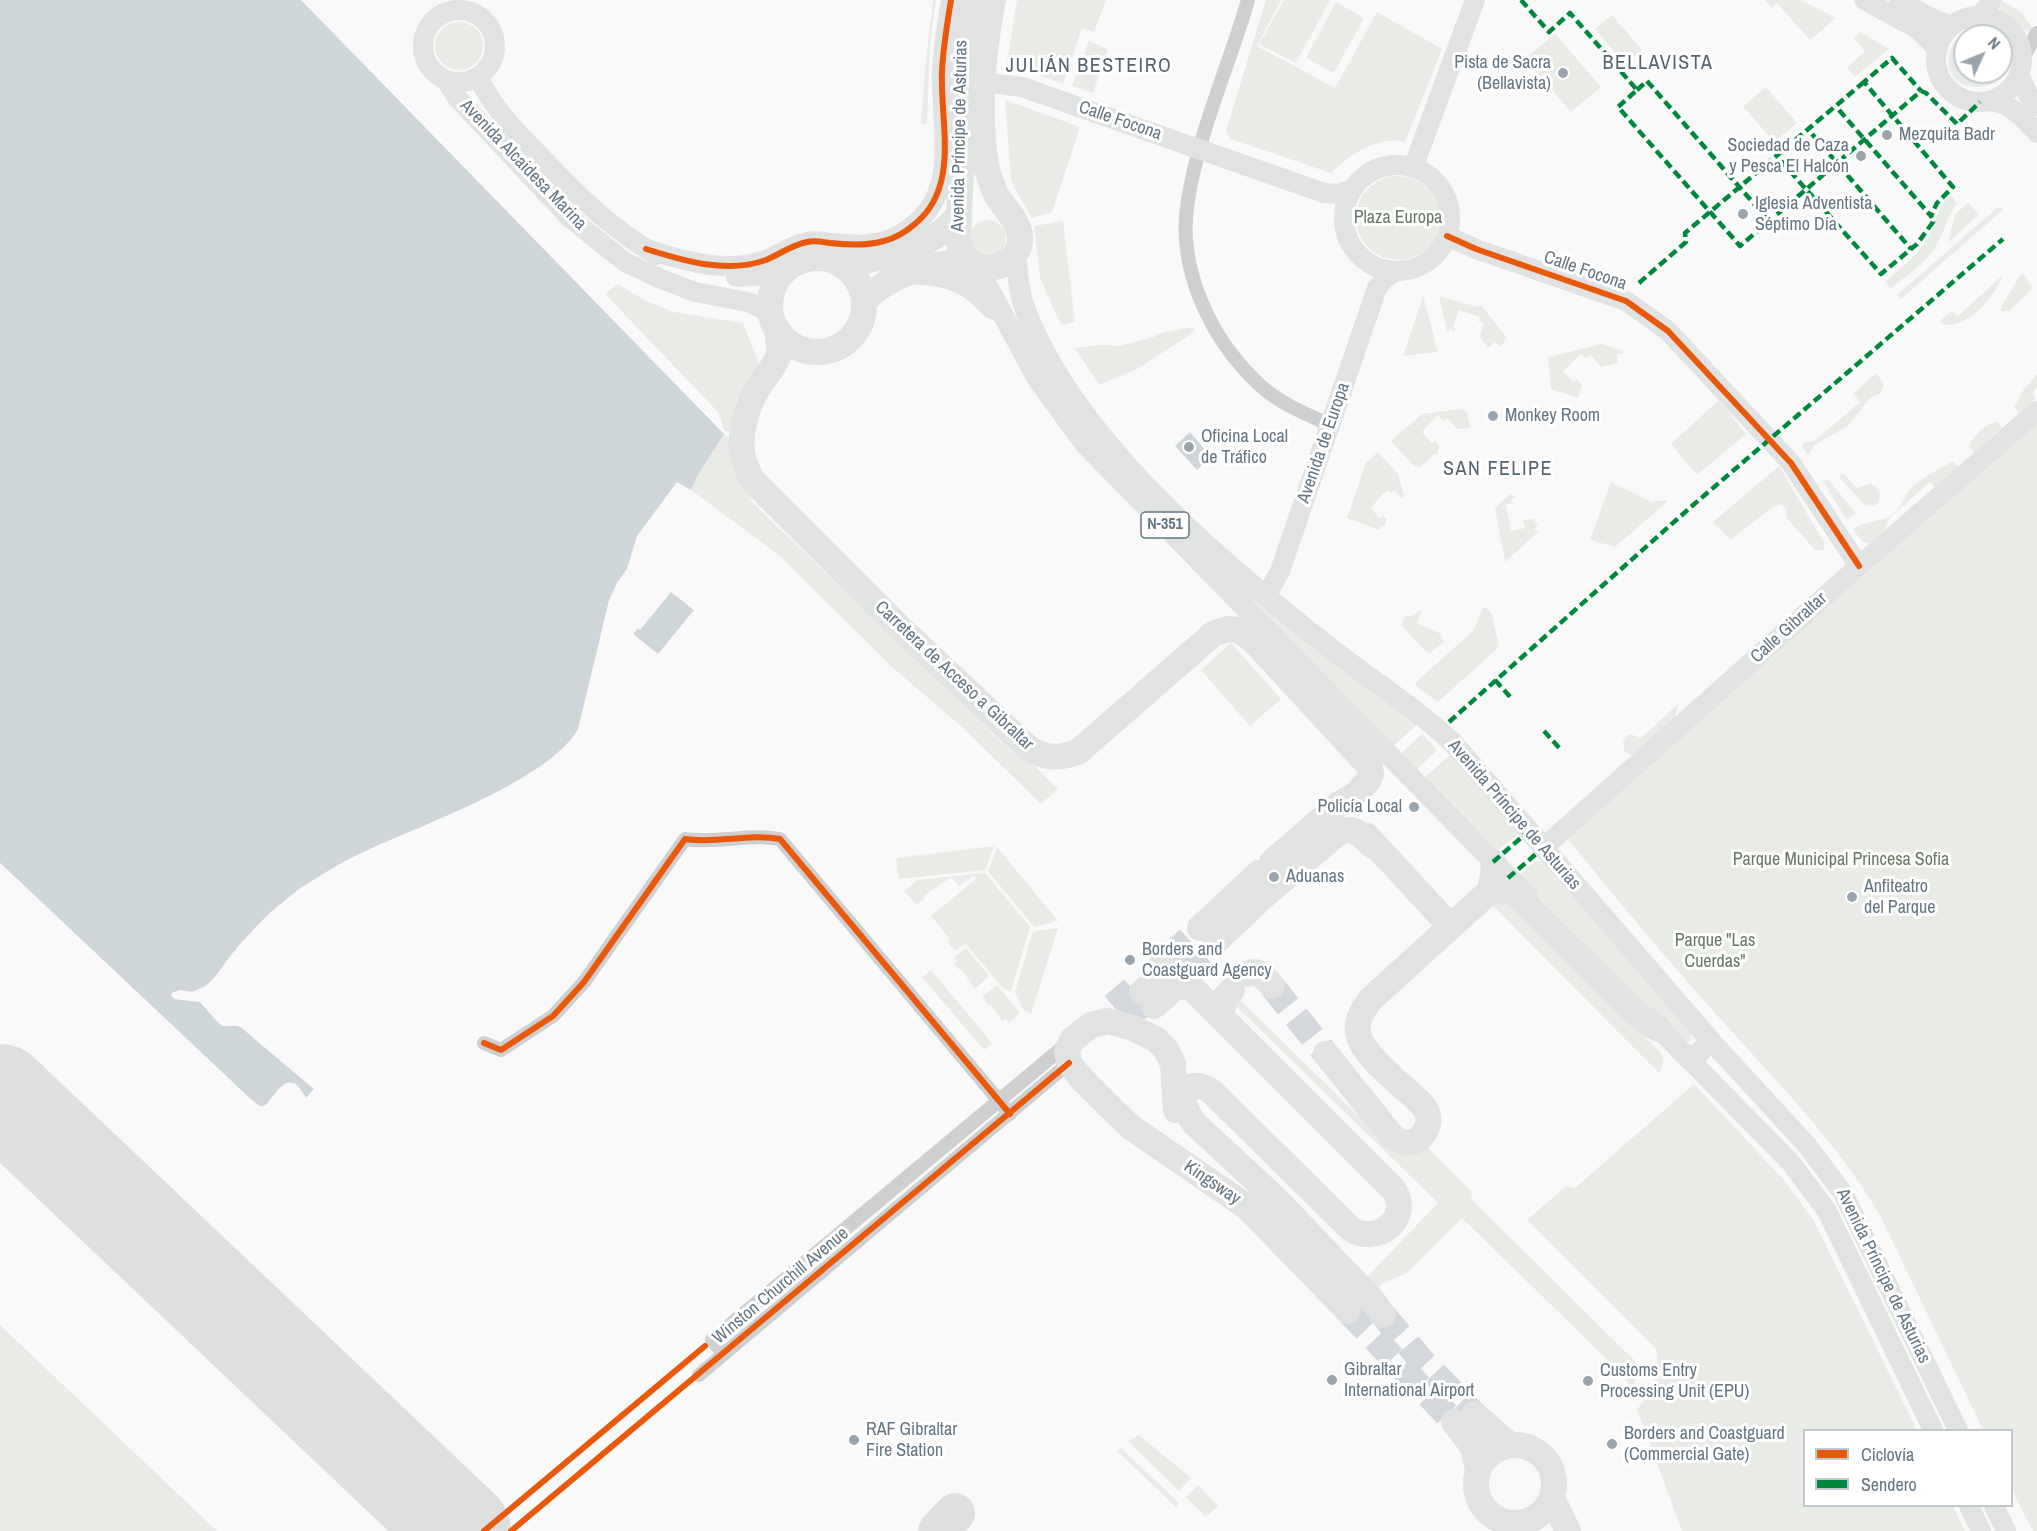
<!DOCTYPE html>
<meta charset="utf-8">
<style>
body{margin:0}
#map{position:relative;width:2037px;height:1531px;overflow:hidden;background:#f9f9f9;font-family:"Archivo Narrow",sans-serif}
canvas{display:block}
.legend{position:absolute;left:1803px;top:1429px;width:210px;height:78px;box-sizing:border-box;background:#fff;border:2px solid #c1c8cd;margin:0;padding:8px 10px;list-style:none;font-size:18px;color:#657683}
.legend li{display:flex;align-items:center;gap:12px;height:30px}
.legend b{width:30px;border:2px solid #c1c8cd}
.north{position:absolute;left:1953px;top:24px;width:60px;height:60px;box-sizing:border-box;background:#fff;border:2px solid #c1c8cd;border-radius:50%;rotate:46deg;font-size:16px;font-weight:700;line-height:24px;text-align:center;color:#657683}
.north::after{content:'';display:block;margin:auto;width:21px;height:27px;background:#99a4ac;clip-path:polygon(50% 0,100% 100%,50% 72%,0 100%)}
</style>
<div id="map">
<canvas width="2037" height="1531"></canvas>
<ul class="legend">
<li><b style="height:8px;background:#e8590c"></b>Ciclovía</li>
<li><b style="height:8px;background:#00873e"></b>Sendero</li>
</ul>
<div class="north">N</div>
</div>
<script>
const g = document.querySelector('canvas').getContext('2d');
g.lineJoin = 'round';
function paint(path, color) { g.fillStyle = color; g.fill(path, 'evenodd'); }
function stroke(path, color, width, dash) { g.strokeStyle = color; g.lineWidth = width; g.lineCap = dash ? 'butt' : 'round'; g.setLineDash(dash || []); g.stroke(path); }
function label(font, color, halo, rows, align = 'center') {
  g.font = font + ' "Archivo Narrow",sans-serif'; g.lineWidth = 6; g.setLineDash([]); g.textBaseline = 'middle'; g.strokeStyle = halo; g.fillStyle = color; for (const [text, x, y, turn = 0] of rows) {
    g.save(); g.translate(x, y); g.rotate((+turn || 0) * Math.PI / 180); g.textAlign = isNaN(turn) ? turn : align; if (halo) g.strokeText(text, 0, 0); g.fillText(text, 0, 0); g.restore();
  }
}
paint(new Path2D(`
 M 933,0 L 936,0 L 930,43 L 927,124 L 921,123 L 925,69 Z
 M 1017,0 L 1106,0 L 1094,32 L 1082,28 L 1063,84 L 1007,63 Z
 M 1266,0 L 1281,0 L 1257,46 L 1335,88 L 1377,12 L 1442,49 L 1405,142 C 1378,135 1350,155 1331,173 L 1230,139 L 1226,131 Z
 M 1284,0 L 1330,0 L 1296,63 L 1259,44 Z
 M 1765,0 L 1801,0 L 1836,18 L 1810,40 L 1777,3 L 1772,8 Z
 M 2003,1 L 2022,13 L 2032,28 L 2031,32 L 2024,30 L 1999,9 Z
 M 1336,2 L 1364,18 L 1334,73 L 1306,58 Z
 M 1612,15 L 1642,50 L 1625,65 L 1595,29 Z
 M435 46a24 24 0 1 1 48 0a24 24 0 1 1-48 0Z
 M 1978,30 L 1995,36 L 1965,36 L 1965,72 L 2001,72 L 2001,42 C 2031,98 1935,103 1950,51 C 1954,38 1965,32 1978,30 Z
 M 1860,32 L 1889,49 L 1855,77 L 1847,68 L 1865,51 L 1854,38 Z
 M 1555,34 L 1601,87 L 1571,112 L 1525,59 Z
 M 1089,41 L 1108,49 L 1093,93 L 1072,86 Z
 M 1766,87 L 1797,123 L 1774,142 L 1743,106 Z
 M 1005,100 L 1080,127 L 1052,212 L 1032,218 L 1016,191 L 1011,179 Z
 M1356 218a42 42 0 1 1 84 0a42 42 0 1 1-84 0Z
 M 1951,195 L 1957,203 C 1946,217 1945,232 1936,246 C 1925,264 1906,276 1890,289 L 1885,282 C 1899,269 1916,257 1926,241 C 1936,226 1936,207 1951,195 Z
 M 1968,202 L 1979,214 L 1948,243 L 1955,215 Z
 M 1998,207 L 2004,209 L 1901,299 L 1897,295 Z
 M970 238a18 18 0 1 1 36 0a18 18 0 1 1-36 0Z
 M 1063,221 L 1075,322 L 1061,325 L 1040,278 L 1034,226 Z
 M 2024,274 L 2032,287 L 2030,291 L 2009,311 L 2002,311 L 2001,307 L 2020,275 Z
 M 2003,275 C 1994,297 1971,326 1945,325 L 1940,321 L 1952,311 L 1958,316 Z
 M 618,284 L 646,301 L 674,312 L 743,323 L 760,366 L 736,401 L 729,433 L 724,430 L 719,413 L 605,294 Z
 M 1423,296 L 1438,352 L 1403,356 Z
 M 1439,296 L 1478,307 L 1481,305 L 1507,338 L 1500,347 L 1495,342 L 1488,348 L 1480,337 L 1484,323 L 1478,321 L 1480,317 L 1459,310 L 1453,327 L 1456,329 L 1454,332 L 1451,330 L 1447,331 Z
 M 1193,327 L 1195,329 L 1191,334 L 1137,369 L 1099,385 L 1075,348 L 1102,345 L 1119,346 L 1154,337 L 1156,334 Z
 M 1602,344 L 1626,352 L 1617,355 L 1618,363 L 1601,367 L 1590,355 L 1586,358 L 1581,354 L 1563,371 L 1573,382 L 1577,379 L 1582,385 L 1578,398 L 1551,389 L 1548,357 Z
 M 1876,373 L 1884,384 L 1881,393 L 1870,398 L 1847,427 L 1823,440 L 1813,447 L 1808,455 L 1803,447 L 1803,443 L 1816,440 L 1860,402 L 1853,394 Z
 M 2037,374 L 2037,388 L 2032,393 L 2036,398 L 2019,414 L 2014,407 L 2024,389 Z
 M 1719,400 L 1746,434 L 1697,475 L 1671,444 Z
 M 1462,409 L 1467,412 L 1470,428 L 1457,429 L 1447,418 L 1443,421 L 1438,415 L 1422,432 L 1432,443 L 1435,441 L 1439,446 L 1437,455 L 1434,454 L 1420,468 L 1414,466 L 1391,441 L 1422,414 Z
 M 1997,421 L 2002,427 L 1975,452 L 1969,446 C 1975,433 1984,426 1997,421 Z
 M 2037,422 L 2037,1531 L 2033,1531 L 2012,1490 L 2012,1430 L 1983,1430 L 1880,1215 C 1837,1143 1780,1085 1724,1023 C 1670,963 1618,901 1567,838 Z
 M 724,434 L 732,439 L 740,480 L 753,503 L 1013,753 L 1031,763 L 1058,789 L 1041,804 L 964,729 L 891,666 L 780,556 L 691,490 L 698,475 Z
 M 1378,452 L 1398,474 L 1404,496 L 1402,499 L 1395,490 L 1391,493 L 1387,490 L 1371,507 L 1379,519 L 1383,516 L 1387,519 L 1384,527 L 1381,526 L 1380,530 L 1347,518 L 1366,463 Z
 M 1108,453 L 1419,723 L 1391,748 Z
 M 1953,461 L 1959,467 L 1935,487 L 1930,482 L 1895,513 C 1888,519 1885,525 1884,534 C 1867,547 1865,547 1853,529 C 1865,520 1882,523 1893,514 C 1902,507 1904,494 1913,486 C 1924,476 1941,469 1953,461 Z
 M 1779,466 L 1825,544 L 1823,550 L 1815,550 L 1786,517 L 1786,509 L 1782,504 L 1773,507 L 1730,540 L 1713,522 Z
 M 1841,473 L 1844,474 L 1857,488 L 1870,484 L 1875,486 L 1880,493 L 1879,502 L 1874,506 L 1865,505 L 1840,478 Z
 M 1828,480 L 1830,481 L 1856,514 L 1846,519 L 1823,481 Z
 M 1611,482 L 1652,502 L 1666,500 L 1668,501 L 1615,547 L 1590,540 Z
 M 1510,494 L 1517,498 L 1511,499 L 1513,503 L 1506,504 L 1511,531 L 1525,528 L 1523,520 L 1533,519 L 1538,525 L 1535,529 L 1538,532 L 1505,562 L 1495,508 Z
 M 1483,608 L 1487,608 L 1492,615 L 1499,647 L 1438,702 L 1417,687 L 1415,683 L 1474,630 Z
 M 1422,609 L 1417,623 L 1441,634 L 1444,642 L 1430,653 L 1423,649 L 1402,626 L 1403,618 L 1406,616 L 1411,616 Z
 M 1231,643 L 1281,699 L 1250,726 L 1201,670 Z
 M 1678,704 L 1675,718 L 1636,753 L 1631,755 L 1625,752 L 1623,743 L 1625,737 L 1630,734 L 1641,738 Z
 M 1422,734 L 1437,750 L 1414,772 L 1398,756 Z
 M 1450,755 L 1518,834 L 1493,854 L 1422,780 Z
 M 994,846 L 985,870 L 899,879 L 896,858 Z
 M 997,847 L 1058,921 L 1034,927 L 988,871 Z
 M 1536,861 L 1541,861 L 1692,1034 L 1690,1041 L 1682,1043 L 1519,881 L 1518,876 Z
 M 985,873 L 1030,927 L 1011,991 L 1003,988 L 965,943 L 955,951 L 948,942 L 950,939 L 931,916 L 976,879 L 974,875 L 959,886 L 951,877 L 924,896 L 925,898 L 917,905 L 904,891 L 917,880 Z
 M 1499,902 L 1506,902 L 1514,906 L 1660,1052 C 1664,1061 1664,1065 1659,1073 L 1493,906 Z
 M 1058,928 L 1031,1014 L 1024,1011 L 1015,992 L 1033,931 Z
 M 966,948 L 989,976 L 975,989 L 962,970 L 961,971 L 954,964 L 957,961 L 954,957 Z
 M 931,970 L 992,1043 L 984,1050 L 922,977 Z
 M 997,985 L 1020,1013 L 1009,1023 L 1006,1019 L 1002,1021 L 991,1004 L 989,1005 L 982,997 Z
 M 1237,997 L 1379,1136 L 1426,1146 L 1472,1192 L 1471,1197 L 1475,1203 L 1634,1360 C 1640,1370 1638,1381 1630,1390 L 1626,1378 L 1462,1218 L 1407,1273 L 1380,1285 L 1378,1293 L 1367,1277 L 1438,1203 L 1237,1007 L 1234,1004 Z
 M 1694,1084 L 1783,1179 L 1814,1221 L 1917,1430 L 1804,1430 L 1804,1506 L 1953,1506 L 1965,1531 L 1682,1531 L 1637,1409 C 1652,1393 1661,1371 1656,1349 L 1527,1220 L 1566,1186 L 1575,1188 Z
 M 0,1325 L 217,1531 L 0,1531 Z
 M 1139,1435 L 1191,1478 L 1179,1491 L 1128,1441 Z
 M 1121,1448 L 1179,1503 L 1176,1507 L 1117,1451 Z
 M 1198,1485 L 1218,1506 L 1206,1517 L 1186,1497 Z`), '#e8ebe6');
paint(new Path2D(`
 M 0,0 L 301,0 L 724,434 L 698,475 L 691,490 L 677,482 L 637,536 L 627,569 L 617,583 L 609,601 L 578,729 C 547,784 405,830 347,860 C 314,878 282,899 256,927 C 248,936 239,945 232,954 C 222,966 214,984 198,990 C 190,994 182,989 172,993 L 175,999 L 200,1002 C 208,1009 216,1025 227,1026 C 233,1027 235,1024 242,1028 L 314,1089 L 306,1098 C 289,1066 279,1091 264,1107 L 257,1105 L 0,863 Z
 M 1190,432 L 1211,457 L 1197,470 L 1175,446 Z
 M 671,592 L 694,610 L 658,654 L 633,634 L 638,628 L 640,630 Z`), '#ced6d9');
paint(new Path2D(`
 M 625,573 L 628,574 L 619,585 L 611,602 L 581,730 L 577,737 L 609,601 L 617,583 Z
 M 0,863 L 248,1097 L 261,1107 L 267,1104 L 286,1083 L 295,1083 L 306,1098 L 314,1089 L 242,1028 L 237,1025 L 222,1026 L 200,1002 L 175,999 L 171,996 L 172,993 L 180,990 L 192,992 L 206,986 L 215,977 L 241,943 L 270,913 L 303,886 L 310,885 L 286,903 L 259,928 L 234,956 L 217,979 L 207,988 L 199,993 L 192,995 L 180,993 L 175,995 L 201,1000 L 224,1023 L 237,1022 L 243,1025 L 316,1087 L 317,1091 L 305,1101 L 294,1086 L 287,1086 L 266,1109 L 261,1110 L 256,1108 L 0,867 Z`), '#f9f9f9');
stroke(new Path2D(`
 M 938,1531 L 955,1513`), '#dedfe0', 40);
stroke(new Path2D(`
 M 0,1094 L 461,1531`), '#dedfe0', 100);
stroke(new Path2D(`
 M 1170,957 L 1200,928
 M 1183,970 L 1215,942
 M 1272,986 L 1326,1054
 M 1113,1006 L 1136,986
 M 1127,1018 L 1148,999
 M 1348,1311 L 1454,1422
 M 1383,1315 L 1424,1363 L 1474,1414`), '#d4d8dc', 26, [26, 13]);
stroke(new Path2D(`
 M 1248,0 C 1229,66 1199,131 1188,200 C 1176,269 1212,342 1262,387 C 1281,404 1307,414 1330,425
 M 2021,62 L 2037,33
 M 484,1043 L 501,1050 L 553,1016 L 584,982 L 685,839 C 717,844 749,833 780,839 L 1010,1114
 M 724,1354 L 712,1340 L 1068,1043
 M 699,1375 L 1069,1063`), '#cecfd0', 14);
stroke(new Path2D(`
 M 1864,0 L 1916,28 L 1938,49
 M 1899,0 L 1935,20 L 1952,26
 M423 46a36 36 0 1 1 72 0a36 36 0 1 1-72 0Z
 M 1978,16 L 1986,9 L 1992,0
 M1936 59a43 43 0 1 1 86 0a43 43 0 1 1-86 0Z
 M 2019,74 L 2029,97 L 2037,106
 M 478,77 C 494,110 516,131 541,157 C 576,194 612,230 657,255
 M 445,79 L 458,99 L 570,218 L 625,262 L 661,279 L 695,292 L 748,302 L 771,313
 M 981,82 L 1022,87 L 1324,193 L 1339,194 L 1353,189
 M 1989,101 C 2011,103 2022,117 2037,133
 M1344 218a53 53 0 1 1 106 0a53 53 0 1 1-106 0Z
 M 1413,168 L 1475,0
 M 1447,236 L 1476,249 L 1626,301 L 1668,331 L 1791,463 L 1859,566
 M 646,249 C 684,261 727,274 766,260 C 780,254 792,245 807,242 C 815,240 823,242 830,243 C 848,245 867,246 884,241 C 896,238 907,231 916,223 C 960,186 940,122 942,72 C 943,48 947,24 951,0
 M 736,277 L 767,275 L 785,271
 M 1266,596 L 1280,571 L 1377,288 L 1385,278 L 1396,271
 M 1543,848 L 1859,566 L 2037,411
 M 1711,1041 L 1806,1144 L 1843,1193 L 1958,1430
 M 1691,1061 L 1791,1163 L 1827,1211 L 1933,1430
 M 1969,1506 L 1981,1531
 M 1994,1506 L 2006,1531`), '#e1e2e2', 20);
stroke(new Path2D(`
 M 1015,254 C 1018,270 1018,288 1023,303 C 1070,438 1228,569 1338,654 C 1377,684 1418,710 1453,743 L 1711,1041 L 1691,1061 L 1649,1018
 M 976,265 L 1037,378 L 1085,444 L 1527,896
 M 914,274 C 948,275 969,282 992,309`), '#e1e2e2', 21);
stroke(new Path2D(`
 M 967,0 L 962,28 L 957,96 L 961,169 L 958,239 C 960,246 961,255 967,260 C 984,277 1017,265 1020,242 C 1022,223 1004,209 996,194 C 993,187 990,180 988,173 C 985,162 984,151 983,141 C 979,93 984,47 993,0
 M770 305a47 47 0 1 1 94 0a47 47 0 1 1-94 0Z
 M 841,265 C 883,258 933,250 959,214
 M 864,300 C 896,271 925,265 967,261
 M 777,330 C 784,364 771,365 757,390 C 746,408 738,437 743,458 C 745,465 749,473 752,480 L 897,625 L 1027,747 C 1044,759 1058,759 1078,752 L 1213,634 L 1227,629 L 1238,630 L 1252,639 L 1370,767 L 1371,774 L 1368,781 L 1355,795 L 1339,804 L 1272,862
 M 1367,836 L 1450,926
 M 1490,891 L 1508,890 L 1514,892 L 1636,1013 L 1648,1023 L 1659,1029
 M 1200,928 L 1259,873
 M 1215,942 L 1267,893 L 1338,833 C 1358,823 1361,840 1377,848
 M 1163,962 L 1168,964 L 1394,1190 C 1412,1219 1376,1246 1351,1229 L 1212,1092 C 1201,1084 1182,1081 1184,1100 C 1184,1109 1190,1116 1194,1123 L 1277,1200 L 1373,1301 L 1383,1315
 M 1247,974 C 1259,968 1265,978 1272,986
 M 1142,992 L 1167,971 L 1170,957
 M 1154,1006 L 1177,986 L 1191,987
 M 1220,1016 L 1226,996 L 1232,990
 M 1326,1054 L 1391,1135 C 1395,1138 1398,1141 1403,1142 C 1419,1146 1433,1127 1427,1112 C 1424,1105 1417,1100 1412,1095 C 1397,1081 1360,1053 1358,1032 C 1356,1019 1364,1008 1371,999 L 1490,891 L 1494,871 L 1493,862
 M 1176,1110 L 1173,1064 L 1167,1051 L 1157,1040 L 1133,1028 L 1108,1021 L 1091,1025 L 1072,1040 L 1067,1051 L 1069,1063 L 1081,1078 L 1115,1112 L 1132,1128 L 1247,1207 L 1348,1311
 M 1474,1414 L 1510,1445
 M 1454,1422 L 1473,1447 L 1478,1470
 M1476 1484a39 39 0 1 1 78 0a39 39 0 1 1-78 0Z
 M 1552,1498 L 1568,1531`), '#e1e2e2', 26);
stroke(new Path2D(`
 M 1521,0 L 1549,32 L 1570,13 L 1637,90 L 1618,107 L 1740,246 L 1921,91 L 1926,93 L 1957,124 L 1980,102
 M 1637,90 L 1647,81 L 1769,221
 M 1839,110 L 1931,216 L 1937,203 L 1953,187 L 1864,82 L 1892,58 L 1921,91
 M 1812,134 L 1911,249
 M 1781,161 L 1881,274 L 1917,244 L 1933,222 L 1931,216
 M 1639,283 L 1686,242 L 1685,233 L 1864,82
 M 1495,680 L 1512,699
 M 1449,722 L 1692,506 L 2003,239
 M 1544,731 L 1562,751
 M 1493,862 L 1529,831
 M 1508,878 L 1543,848`), '#00873e', 4.5, [9, 4.5]);
stroke(new Path2D(`
 M 1447,236 L 1476,249 L 1626,301 L 1668,331 L 1791,463 L 1859,566
 M 646,249 C 684,261 727,274 766,260 C 780,254 792,245 807,242 C 815,240 823,242 830,243 C 848,245 867,246 884,241 C 896,238 907,231 916,223 C 960,186 940,122 942,72 C 943,48 947,24 951,0
 M 484,1043 L 501,1050 L 553,1016 L 584,982 L 685,839 C 717,844 749,833 780,839 L 1010,1114
 M 484,1531 L 705,1346
 M 511,1531 L 1069,1063`), '#e8590c', 6);
for (const [x, y, r, color] of [
 [1563,73,6,"#99a4ac"],
 [1887,135,6,"#99a4ac"],
 [1861,156,6,"#99a4ac"],
 [1743,214,6,"#99a4ac"],
 [1493,416,6,"#99a4ac"],
 [1189,447,6,"#99a4ac"],
 [1414,807,6,"#99a4ac"],
 [1274,877,6,"#99a4ac"],
 [1852,897,6,"#99a4ac"],
 [1130,960,6,"#99a4ac"],
 [1332,1380,6,"#99a4ac"],
 [1588,1381,6,"#99a4ac"],
 [854,1440,6,"#99a4ac"],
 [1612,1444,6,"#99a4ac"]
]) { const dot = new Path2D(); dot.arc(x, y, r, 0, 2 * Math.PI); g.fillStyle = color; g.fill(dot); stroke(dot, '#fff', 2); }
for (const [x, y, w] of [
 [1165,525,48]
]) { const box = new Path2D(); box.roundRect(x - w / 2, y - 13, w, 26, 4.5); g.fillStyle = '#fff'; g.fill(box); stroke(box, '#657683', 1.5); }
label('bold 16px', '#657683', null, [
 ["N-351",1165,525]
]);
label('18px', '#657683', '#fff', [
 ["Pista de Sacra",1551,63,"right"],
 ["(Bellavista)",1551,84,"right"],
 ["Mezquita Badr",1899,135],
 ["Sociedad de Caza",1849,146,"right"],
 ["y Pesca El Halcón",1849,167,"right"],
 ["Iglesia Adventista",1755,204],
 ["Séptimo Día",1755,225],
 ["Monkey Room",1505,416],
 ["Oficina Local",1201,437],
 ["de Tráfico",1201,458],
 ["Policía Local",1402,807,"right"],
 ["Aduanas",1286,877],
 ["Anfiteatro",1864,887],
 ["del Parque",1864,908],
 ["Borders and",1142,950],
 ["Coastguard Agency",1142,971],
 ["Gibraltar",1344,1370],
 ["International Airport",1344,1391],
 ["Customs Entry",1600,1371],
 ["Processing Unit (EPU)",1600,1392],
 ["RAF Gibraltar",866,1430],
 ["Fire Station",866,1451],
 ["Borders and Coastguard",1624,1434],
 ["(Commercial Gate)",1624,1455]
], 'left');
label('18px', '#657683', '#fff', [
 ["Calle Focona",1120,121,19],
 ["Avenida Príncipe de Asturias",960,136,-89],
 ["Avenida Alcaidesa Marina",523,165,46],
 ["Calle Focona",1585,271,19],
 ["Avenida de Europa",1324,443,-71],
 ["Calle Gibraltar",1789,628,-42],
 ["Carretera de Acceso a Gibraltar",954,676,43],
 ["Avenida Príncipe de Asturias",1514,815,49],
 ["Kingsway",1212,1183,34],
 ["Avenida Príncipe de Asturias",1883,1276,64],
 ["Winston Churchill Avenue",781,1286,-40]
]);
label('18px', '#687a64', '#fff', [
 ["Plaza Europa",1398,218],
 ["Parque Municipal Princesa Sofia",1841,860],
 ["Parque \"Las",1715,941],
 ["Cuerdas\"",1715,962]
]);
g.letterSpacing = '1.5px';
label('20px', '#57646e', '#fff', [
 ["BELLAVISTA",1658,64],
 ["JULIÁN BESTEIRO",1089,67],
 ["SAN FELIPE",1498,470]
]);
g.letterSpacing = '0px';
</script>
